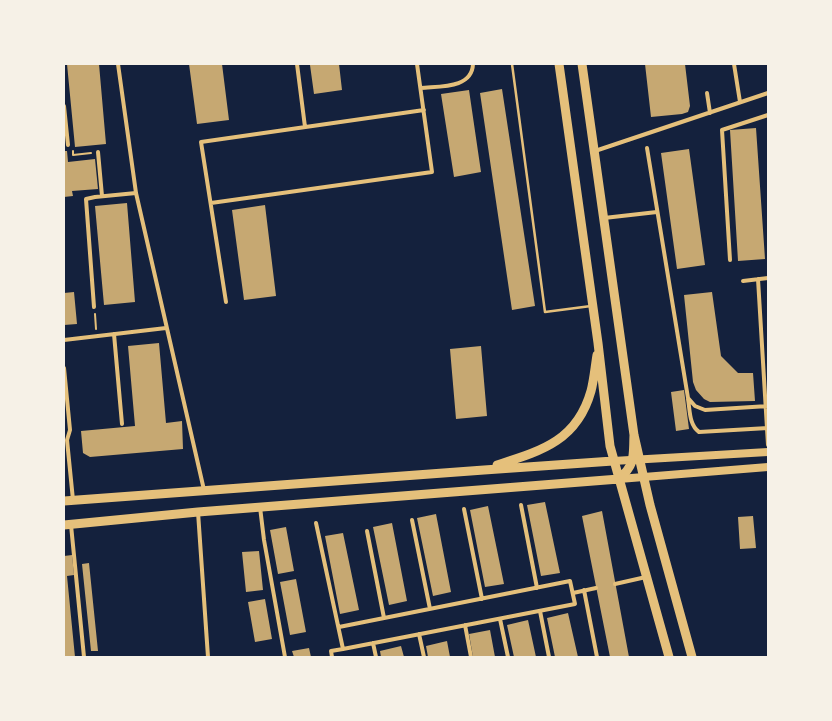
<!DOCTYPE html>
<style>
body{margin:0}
#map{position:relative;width:832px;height:721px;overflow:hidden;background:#14213d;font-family:"Sofia Sans Condensed",sans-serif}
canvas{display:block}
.frame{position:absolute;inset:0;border:65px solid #f6f1e7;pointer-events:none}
</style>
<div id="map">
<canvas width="832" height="721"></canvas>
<div class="frame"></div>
</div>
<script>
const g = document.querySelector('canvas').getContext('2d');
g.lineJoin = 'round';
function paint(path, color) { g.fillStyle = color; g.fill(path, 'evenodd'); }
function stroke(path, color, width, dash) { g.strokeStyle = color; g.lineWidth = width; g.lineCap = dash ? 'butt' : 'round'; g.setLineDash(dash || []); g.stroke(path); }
paint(new Path2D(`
 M 67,64 L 99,64 L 106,144 L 75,147 Z
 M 189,64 L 222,64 L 229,120 L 197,124 Z
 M 316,64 L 339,64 L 342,90 L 314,94 L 310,65 Z
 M 645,64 L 685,64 L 690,106 L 688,112 L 682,114 L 651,117 Z
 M 502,89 L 535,306 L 512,310 L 480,93 Z
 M 469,90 L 481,172 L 454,177 L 441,94 Z
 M 756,128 L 765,259 L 738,261 L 730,130 Z
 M 689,149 L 705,265 L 677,269 L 661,153 Z
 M 64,151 L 67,151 L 68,162 L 95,159 L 98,189 L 72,191 L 73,196 L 64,197 Z
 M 127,203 L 135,302 L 104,305 L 95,206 Z
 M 265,205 L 276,296 L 244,300 L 232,210 Z
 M 74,292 L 77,324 L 64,325 L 64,293 Z
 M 712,292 L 721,356 L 738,373 L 753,373 L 755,401 L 710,402 L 704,399 L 696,390 L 693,382 L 684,295 Z
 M 159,343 L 166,423 L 182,421 L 183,449 L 90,457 L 83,453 L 81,431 L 135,426 L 128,346 Z
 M 481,346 L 487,416 L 456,419 L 450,349 Z
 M 684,390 L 689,429 L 676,431 L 671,392 Z
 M 545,502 L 560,573 L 541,576 L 527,505 Z
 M 488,506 L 504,584 L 485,587 L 470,510 Z
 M 602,511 L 629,657 L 610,657 L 582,516 Z
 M 436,514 L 451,592 L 433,596 L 417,518 Z
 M 753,516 L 756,548 L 740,549 L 738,517 Z
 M 392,523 L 407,601 L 389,605 L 373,527 Z
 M 286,527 L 294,571 L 278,574 L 270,530 Z
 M 343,533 L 359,610 L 340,614 L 325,536 Z
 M 259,551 L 263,590 L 246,592 L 242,552 Z
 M 72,555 L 74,575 L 67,576 L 75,657 L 64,657 L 64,556 Z
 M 89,563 L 98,651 L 91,651 L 82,564 Z
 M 296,579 L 306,632 L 290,635 L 280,582 Z
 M 265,599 L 272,639 L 255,642 L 248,602 Z
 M 568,613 L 578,657 L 555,657 L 547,618 Z
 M 528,620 L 536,657 L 514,657 L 507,625 Z
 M 490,630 L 495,657 L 473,657 L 469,634 Z
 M 447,641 L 450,657 L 428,657 L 426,646 Z
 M 401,646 L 404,657 L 381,657 L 380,651 Z
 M 309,648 L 311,657 L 294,657 L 292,651 Z`), '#c6a872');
stroke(new Path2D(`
 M 73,151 L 73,155 L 91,153
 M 95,314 L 96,329`), '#e5c07b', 2);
stroke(new Path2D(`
 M 512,64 L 545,312 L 591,306`), '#e5c07b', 2.5);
stroke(new Path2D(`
 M 118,64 L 136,193 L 204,490
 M 297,64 L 305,127
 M 734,64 L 740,102
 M 421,88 C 439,86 472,89 473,64
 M 707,93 L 710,113
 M 64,106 L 68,145
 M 647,148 L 688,398 L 695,406 L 705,410 L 768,406
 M 595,151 L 768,93
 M 98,152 L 102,196
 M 211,203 L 432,172 L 417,64
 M 604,218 L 657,212
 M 730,260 L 722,130 L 768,115
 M 758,279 L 768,445
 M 743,281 L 768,278
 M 226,302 L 201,142 L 424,110
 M 94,307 L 86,199 L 95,197 L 136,193
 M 114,334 L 122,424
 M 64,340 L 166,328
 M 64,368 L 70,430 L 67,440 L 73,500
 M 688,399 C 690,410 689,425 699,432 L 768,428
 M 521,505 L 537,588
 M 260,507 L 264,540 L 285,657
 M 464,509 L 482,599
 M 198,512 L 208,657
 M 412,520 L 430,609
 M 316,523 L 343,649 L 575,604 L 570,581 L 339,627
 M 71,525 L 84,657
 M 367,531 L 384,618
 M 615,584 L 646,577
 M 584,590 L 597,657
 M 573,593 L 596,588
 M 540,611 L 549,657
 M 500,619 L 508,657
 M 465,625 L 471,657
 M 419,634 L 424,657
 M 373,643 L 376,657
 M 332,657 L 331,651 L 343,649`), '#e5c07b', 4);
stroke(new Path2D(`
 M 613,461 L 768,452
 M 619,479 L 768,467`), '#e5c07b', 8);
stroke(new Path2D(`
 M 559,64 L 598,343 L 610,446 L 669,657
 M 582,64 L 634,435 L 650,505 L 692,657
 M 497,465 C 541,451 577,441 591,391 C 594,380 595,367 597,355
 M 64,501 L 484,470 L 613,461
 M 64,525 L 198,512 L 619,479 C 636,464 633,456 634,435`), '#e5c07b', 9);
</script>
